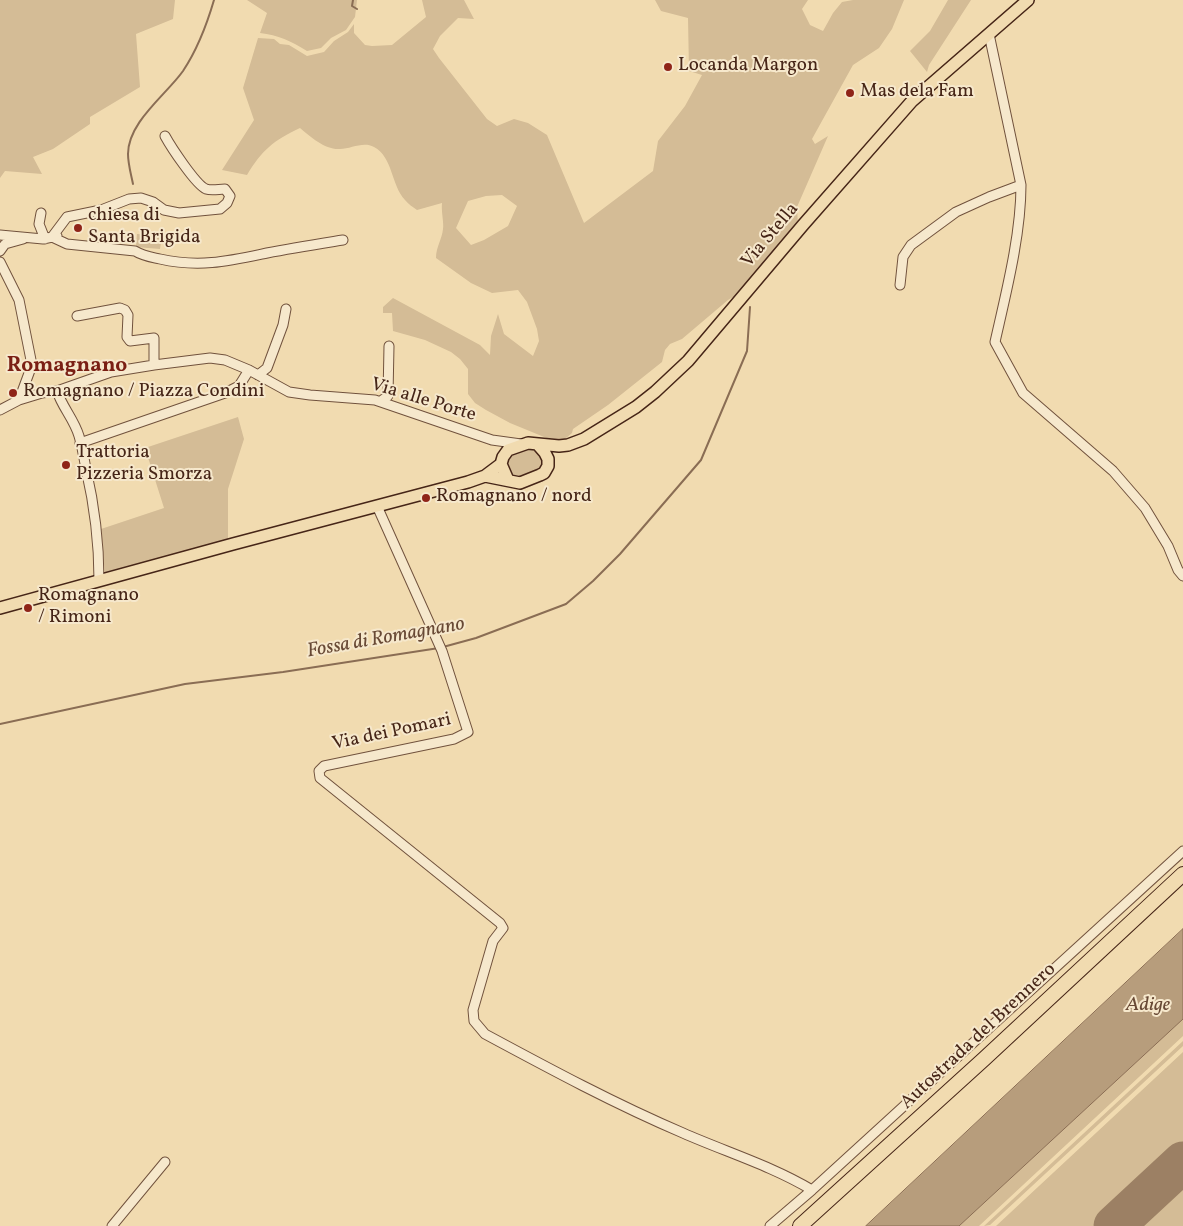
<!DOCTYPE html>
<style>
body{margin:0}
canvas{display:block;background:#f1dbb0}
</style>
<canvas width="1183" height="1226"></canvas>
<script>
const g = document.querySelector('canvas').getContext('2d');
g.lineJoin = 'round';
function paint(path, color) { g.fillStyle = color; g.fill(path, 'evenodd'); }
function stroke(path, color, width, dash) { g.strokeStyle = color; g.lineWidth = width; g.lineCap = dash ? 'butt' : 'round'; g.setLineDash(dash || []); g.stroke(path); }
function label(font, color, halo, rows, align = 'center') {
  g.font = font + ' Vollkorn,serif'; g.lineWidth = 4; g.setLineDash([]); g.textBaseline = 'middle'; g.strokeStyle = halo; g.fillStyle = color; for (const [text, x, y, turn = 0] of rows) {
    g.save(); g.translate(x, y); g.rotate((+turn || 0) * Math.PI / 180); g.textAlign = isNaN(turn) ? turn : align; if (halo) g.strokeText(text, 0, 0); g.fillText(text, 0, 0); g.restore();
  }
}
paint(new Path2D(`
 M 0,0 L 175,0 L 173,19 L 136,34 L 140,87 L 90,117 L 90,124 L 53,149 L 33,157 L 42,174 L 5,171 L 0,178 Z
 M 247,0 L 357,0 L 355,17 L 346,30 L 331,38 L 321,48 L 307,51 C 291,41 278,35 260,33 L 267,13 Z
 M 422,0 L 464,0 L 474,19 L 458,18 L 440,36 L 433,49 L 439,58 L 487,119 L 497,126 L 514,119 L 528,123 L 547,135 L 584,223 L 653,171 L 658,141 L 685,106 L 702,75 L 689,71 L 688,18 L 661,11 L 655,0 L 808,0 L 802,9 L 810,25 L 823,31 L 833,13 L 842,2 L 853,0 L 904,0 L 892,29 L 879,48 L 853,65 L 812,139 L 815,144 L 828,136 L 797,207 L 798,227 L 743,291 L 728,300 L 682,339 L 670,344 L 665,350 L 662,362 L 608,405 L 573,429 L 572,433 L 565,439 L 549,439 L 510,423 L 486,410 L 475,403 L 468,394 L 468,369 L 460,359 L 451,352 L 425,340 L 393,331 L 392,313 L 383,313 L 383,307 L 393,298 L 480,345 L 490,355 L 491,336 L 498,314 L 504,334 L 533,356 L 539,341 L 537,329 L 527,302 L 518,290 L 492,293 L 471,283 L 436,258 C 436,247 442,239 443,229 C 444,223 441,211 442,203 L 417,210 C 413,207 408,204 405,200 C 391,185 393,157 374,147 C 363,141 351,149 340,149 C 325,150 311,137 300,128 C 274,140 262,150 247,175 L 222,170 L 254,120 L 243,88 L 258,38 L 274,39 L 280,44 L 289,45 L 307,56 L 324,52 L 334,41 L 348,32 L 354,24 L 354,33 L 365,45 L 372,46 L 392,45 L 426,17 ZM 502,195 L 517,206 L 508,226 L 484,240 L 471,245 L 456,228 L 468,201 L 486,196 Z
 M 948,0 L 971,0 L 929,65 L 927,72 L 910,51 L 930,31 Z
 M 137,234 L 162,236 L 160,249 L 136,247 Z
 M 238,417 L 244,439 L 228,489 L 228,539 L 105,575 L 101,529 L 164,508 L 145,448 Z
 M 532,448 C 559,462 530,484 511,476 L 505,461 C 510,451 522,449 532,448 Z
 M 1183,1019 L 1183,1036 L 979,1226 L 959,1226 Z
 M 1183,1041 L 1183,1046 L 990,1225 L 984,1226 Z
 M 1183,1052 L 1183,1142 L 1093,1226 L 996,1226 Z
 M 1183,1182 L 1183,1226 L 1136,1226 L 1138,1224 Z`), '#d4bc96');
const water = new Path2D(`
 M 1183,929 L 1183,1019 L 959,1226 L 866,1226 Z`);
paint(water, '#b79d7c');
stroke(water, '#8a6d54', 1);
stroke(new Path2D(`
 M 353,0 L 352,6 L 357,9
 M 133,184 C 131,174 128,164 128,154 C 128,122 166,95 183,71 C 197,50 207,24 214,0
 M 443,647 L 476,638 L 566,604 L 593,581 L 620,554 L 701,460 L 747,351 L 750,307
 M 0,724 L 185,684 L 283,672 L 439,648`), '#8a6d54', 2);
stroke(new Path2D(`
 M 1114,1226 L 1183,1162`), '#9c8064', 41);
const minor = new Path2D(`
 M 989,34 L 1021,185 C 1021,235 1006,293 995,342 L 1023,393 L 1113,471 L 1145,508 L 1168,546 L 1178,570 L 1183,576
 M 165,136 C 171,147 196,185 206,189 C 212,191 219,189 225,189 L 230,196 L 227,203 L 220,209 L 179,213 L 164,210 L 153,202 L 141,198 L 129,199 L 101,210 L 67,217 L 52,237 L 67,244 L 135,251 C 143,256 151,257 160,259 C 200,268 229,261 267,253 C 292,248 318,244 343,240
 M 41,213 L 39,224 L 45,239
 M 0,235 L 43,239 L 57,236
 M 0,251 L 5,244 L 23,239
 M 0,262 L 19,300 L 32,365 L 19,400
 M 900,285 L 903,257 L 911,245 L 956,212 L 989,197 L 1021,185
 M 77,316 L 120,308 L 125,310 L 128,315 L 127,337 L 130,341 L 154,338 L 154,365
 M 258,375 L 267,368 L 283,325 L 286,309
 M 57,391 C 62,407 74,419 79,436 C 82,446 84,458 86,469 C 95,508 99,541 99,580
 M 381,401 L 388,396 L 389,346
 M 0,410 L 19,400 L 42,393 L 57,391 L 111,372 L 154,365 L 210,358 L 225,360 L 249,370 L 289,392 L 310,395 L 375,400 L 492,440 L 521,444
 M 80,443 L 225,393 L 239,386 L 249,370
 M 377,506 L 442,651 L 468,732 L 454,739 L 324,766 L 319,771 L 320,778 L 500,923 L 503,928 L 493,941 L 473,1010 L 474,1021 L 485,1034 C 550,1069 615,1104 683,1133 C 726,1152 772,1166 812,1190
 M 112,1226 L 165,1162
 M 770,1226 L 812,1190 L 1183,851`);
const major = new Path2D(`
 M 485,476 L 520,483 L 540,475 L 544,473 L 548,466 L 548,459 L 545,453 L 538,445
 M 508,480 L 501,464 L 503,457 L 508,450 L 528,443 L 559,446 L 568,445 L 584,439 L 636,407 L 655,392 L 688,361 L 803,225 L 912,101 L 1028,0
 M 0,608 L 233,544 L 468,482 L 485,476 L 501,464`);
const highway = new Path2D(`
 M 800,1226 L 984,1059 L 1183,874`);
stroke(minor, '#71523d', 11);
stroke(major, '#462517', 14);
stroke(highway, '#462517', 16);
stroke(minor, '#f6e8cc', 9);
stroke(major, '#f1dbb0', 11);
stroke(highway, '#f1dbb0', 14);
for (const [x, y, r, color] of [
 [668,67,5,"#8f2418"],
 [850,93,5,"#8f2418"],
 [78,228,5,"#8f2418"],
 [13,393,5,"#8f2418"],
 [66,465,5,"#8f2418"],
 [426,498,5,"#8f2418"],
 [28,608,5,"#8f2418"]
]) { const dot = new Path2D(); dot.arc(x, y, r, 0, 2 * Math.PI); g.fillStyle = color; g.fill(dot); stroke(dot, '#f6e8cc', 2); }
label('19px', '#462517', '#f6e8cc', [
 ["Locanda Margon",678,67],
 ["Mas dela Fam",860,93],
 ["chiesa di",88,217],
 ["Santa Brigida",88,239],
 ["Romagnano / Piazza Condini",23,393],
 ["Trattoria",76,454],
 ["Pizzeria Smorza",76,476],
 ["Romagnano / nord",436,498],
 ["Romagnano",38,597],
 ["/ Rimoni",38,619]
], 'left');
label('19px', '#462517', '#f6e8cc', [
 ["Via Stella",771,236,-50],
 ["Via alle Porte",423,401,17],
 ["Via dei Pomari",392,733,-12],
 ["Autostrada del Brennero",979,1037,-43]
]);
label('italic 20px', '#684935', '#f6e8cc', [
 ["Fossa di Romagnano",386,639,-10],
 ["Adige",1148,1006]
]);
label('bold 21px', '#7a1f14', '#f6e8cc', [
 ["Romagnano",67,367]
]);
</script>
